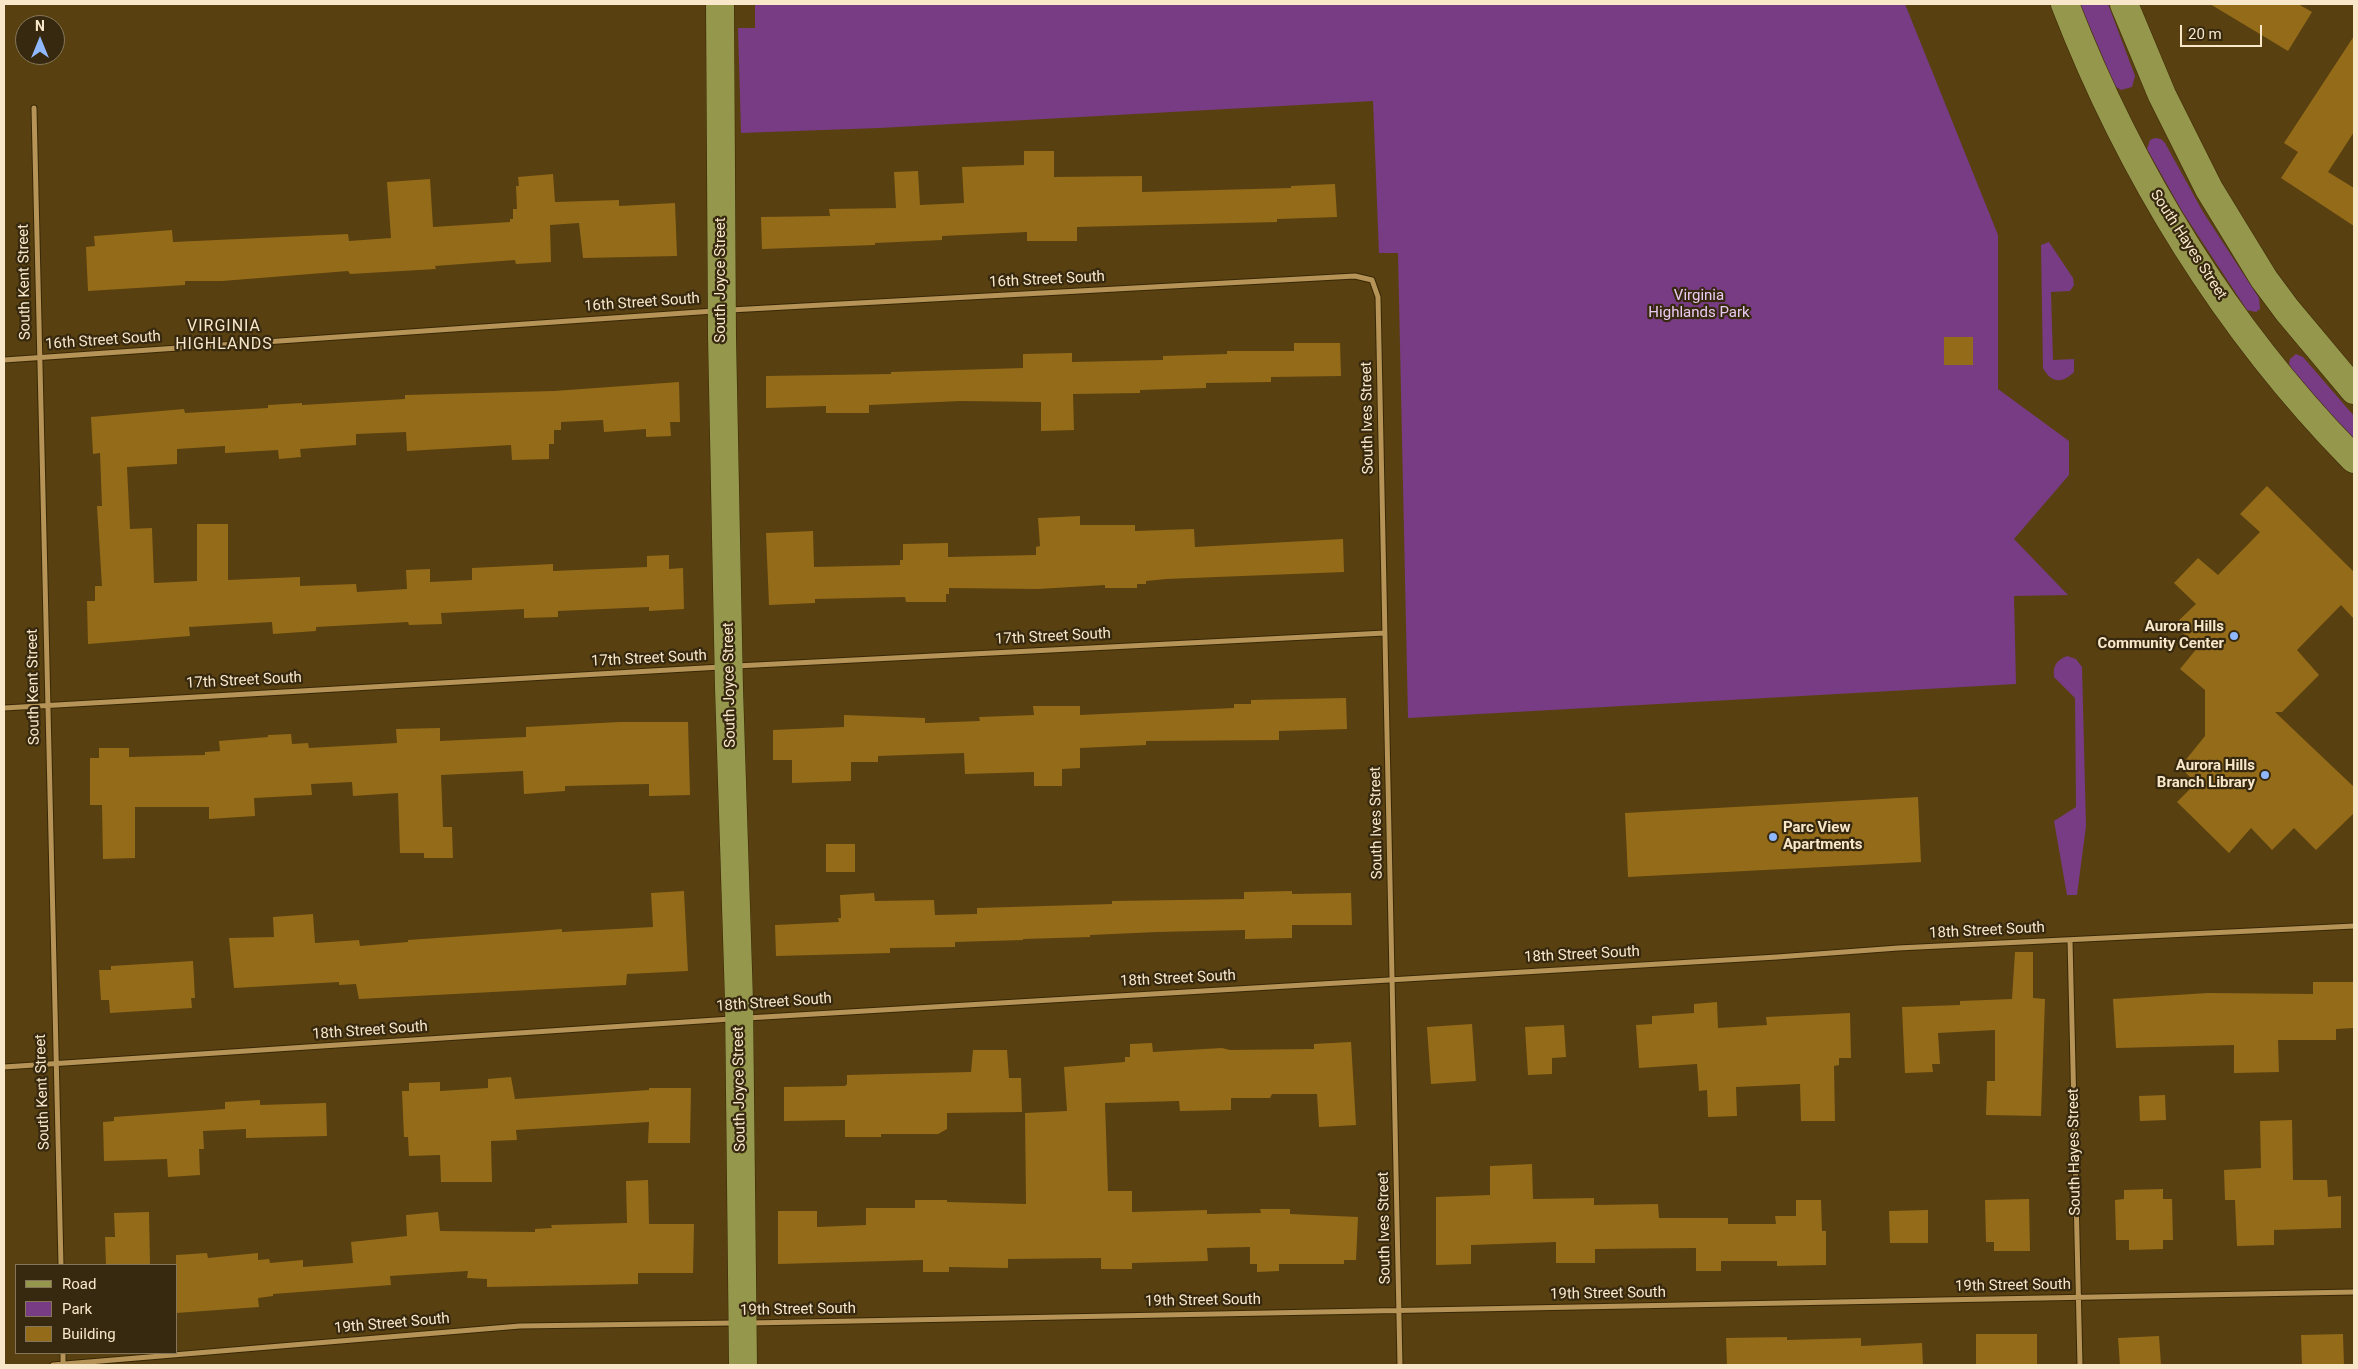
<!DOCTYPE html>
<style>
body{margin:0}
#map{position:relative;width:2358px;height:1369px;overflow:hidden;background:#594010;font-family:Roboto,sans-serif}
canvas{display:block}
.frame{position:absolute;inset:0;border:5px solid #f9e7c9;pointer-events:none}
.legend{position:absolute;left:15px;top:1264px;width:162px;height:90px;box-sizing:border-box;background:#37290f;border:1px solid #857559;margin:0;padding:6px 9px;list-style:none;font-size:15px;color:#f9e7c9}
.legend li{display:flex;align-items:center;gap:10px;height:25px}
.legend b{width:25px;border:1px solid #857559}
.north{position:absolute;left:15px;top:15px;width:50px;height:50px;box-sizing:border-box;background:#37290f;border:1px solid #857559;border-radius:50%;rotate:0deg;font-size:14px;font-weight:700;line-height:20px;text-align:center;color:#f9e7c9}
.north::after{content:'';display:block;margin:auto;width:18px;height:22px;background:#8fb8fd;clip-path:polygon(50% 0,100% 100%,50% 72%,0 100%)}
.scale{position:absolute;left:2180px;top:25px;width:82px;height:22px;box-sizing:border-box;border:2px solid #f9e7c9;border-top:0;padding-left:6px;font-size:15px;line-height:18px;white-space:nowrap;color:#f9e7c9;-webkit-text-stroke:4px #37290f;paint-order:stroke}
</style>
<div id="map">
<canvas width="2358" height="1369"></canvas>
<div class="frame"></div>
<ul class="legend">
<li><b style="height:6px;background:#95974c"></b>Road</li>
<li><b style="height:14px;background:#773c84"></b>Park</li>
<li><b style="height:14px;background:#946b19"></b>Building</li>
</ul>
<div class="north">N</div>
<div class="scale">20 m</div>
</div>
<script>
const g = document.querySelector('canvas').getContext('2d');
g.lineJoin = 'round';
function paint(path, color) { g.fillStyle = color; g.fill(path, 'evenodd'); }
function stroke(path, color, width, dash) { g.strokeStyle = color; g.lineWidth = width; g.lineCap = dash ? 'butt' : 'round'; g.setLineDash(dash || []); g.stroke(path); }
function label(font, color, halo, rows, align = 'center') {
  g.font = font + ' Roboto,sans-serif'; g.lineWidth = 4.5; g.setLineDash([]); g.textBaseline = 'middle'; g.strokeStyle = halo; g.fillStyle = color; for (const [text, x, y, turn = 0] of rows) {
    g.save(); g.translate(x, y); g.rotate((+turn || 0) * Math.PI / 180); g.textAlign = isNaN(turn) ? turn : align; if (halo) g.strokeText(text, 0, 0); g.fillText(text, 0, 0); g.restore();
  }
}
paint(new Path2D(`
 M 755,4 L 1905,4 L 1998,235 L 1998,389 L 2069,441 L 2069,475 L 2014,539 L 2068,595 L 2014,596 L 2016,684 L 1408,718 L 1398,253 L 1379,253 L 1373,101 L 879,128 L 741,133 L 738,28 L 755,28 Z
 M 2080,4 L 2108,4 L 2135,76 L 2132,87 L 2121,90 L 2115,86 Z
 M 2155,138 L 2161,139 L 2165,143 L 2203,212 L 2259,298 L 2260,309 L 2256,312 L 2247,310 L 2182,211 L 2147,149 L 2150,140 Z
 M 2049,242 L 2073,278 L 2074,285 L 2070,291 L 2051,292 L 2053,360 L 2074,359 L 2074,372 C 2062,384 2051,383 2043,368 L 2041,245 Z
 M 2296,354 L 2303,357 L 2354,416 L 2354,440 L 2293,371 L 2289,364 L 2290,359 Z
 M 2067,656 L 2076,659 L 2082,667 L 2086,826 L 2077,895 L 2067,895 L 2054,821 L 2076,807 L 2075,698 L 2054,677 C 2053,665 2056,661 2067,656 Z`), '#773c84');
paint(new Path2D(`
 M 2210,4 L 2298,4 L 2312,12 L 2288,51 Z
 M 2354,36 L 2354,132 L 2328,172 L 2354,188 L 2354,226 L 2281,178 L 2298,152 L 2284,143 Z
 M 1024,151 L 1054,151 L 1054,177 L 1142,176 L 1142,192 L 1291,188 L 1291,186 L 1335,184 L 1337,217 L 1277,219 L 1277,222 L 1077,227 L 1077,241 L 1027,241 L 1027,232 L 942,236 L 942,240 L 875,243 L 875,245 L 762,249 L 761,217 L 830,216 L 829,209 L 896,208 L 894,172 L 918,171 L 920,205 L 964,203 L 962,167 L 1024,165 Z
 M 553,174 L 555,202 L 619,200 L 619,206 L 675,203 L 677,256 L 583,258 L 579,223 L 550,225 L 551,262 L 516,264 L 515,260 L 435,266 L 436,269 L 350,274 L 348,271 L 222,281 L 185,281 L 185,285 L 88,291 L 86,247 L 95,246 L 94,236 L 172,230 L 173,242 L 348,234 L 349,241 L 391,238 L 387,182 L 430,179 L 433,227 L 510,222 L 510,219 L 513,219 L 513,209 L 517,209 L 516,186 L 519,186 L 518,177 Z
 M 1944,337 L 1973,337 L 1973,365 L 1944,365 Z
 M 1294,343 L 1340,343 L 1341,376 L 1271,377 L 1271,382 L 1206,383 L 1206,388 L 1140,390 L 1140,393 L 1073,394 L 1074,430 L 1041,431 L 1041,402 L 961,401 L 869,405 L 869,413 L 826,413 L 826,406 L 766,408 L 766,376 L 891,374 L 891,372 L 1023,368 L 1023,354 L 1072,353 L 1072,362 L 1163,360 L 1163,356 L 1227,354 L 1227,351 L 1294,351 Z
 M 679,382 L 680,422 L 670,422 L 671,436 L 646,437 L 646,429 L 604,432 L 603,420 L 561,422 L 561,430 L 554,430 L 554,444 L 549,444 L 549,459 L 512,460 L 511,445 L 407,451 L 406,432 L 356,434 L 356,445 L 300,449 L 301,457 L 279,459 L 278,450 L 225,453 L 225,446 L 177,449 L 177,464 L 127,467 L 130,529 L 152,528 L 154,583 L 197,581 L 197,524 L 228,524 L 228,580 L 300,577 L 300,586 L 356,584 L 357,592 L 407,589 L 406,570 L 430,569 L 430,582 L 472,580 L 472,568 L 553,564 L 553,571 L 647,567 L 647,556 L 669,555 L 669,569 L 683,568 L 684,609 L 649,611 L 649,607 L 558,611 L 558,617 L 524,618 L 524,609 L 441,613 L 442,624 L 409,625 L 408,622 L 316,627 L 316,631 L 273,634 L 272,622 L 189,627 L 190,636 L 88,644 L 87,601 L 95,601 L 95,586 L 102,586 L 97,506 L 102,506 L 100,453 L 93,454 L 91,417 L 184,409 L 185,413 L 268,408 L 268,405 L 302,403 L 302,405 L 405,399 L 405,395 L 554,391 Z
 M 2267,486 L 2354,572 L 2354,619 L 2341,605 L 2297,650 L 2319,675 L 2282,712 L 2275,712 L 2354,787 L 2354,813 L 2316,850 L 2294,828 L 2272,850 L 2251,828 L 2229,853 L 2177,802 L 2196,783 L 2180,767 L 2205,736 L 2205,690 L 2180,669 L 2198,647 L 2174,625 L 2196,604 L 2174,583 L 2198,558 L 2218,575 L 2260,532 L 2240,514 Z
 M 1080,516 L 1080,525 L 1135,525 L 1135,531 L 1194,529 L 1195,547 L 1343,539 L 1344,572 L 1166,579 L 1146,581 L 1146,584 L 1137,584 L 1137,588 L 1105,588 L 1105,585 L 1038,589 L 949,588 L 949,594 L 946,594 L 946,602 L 906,602 L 905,597 L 815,599 L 815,603 L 769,605 L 766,533 L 813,531 L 814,567 L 900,565 L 900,560 L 903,560 L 903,544 L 948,543 L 948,557 L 1036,555 L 1036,547 L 1040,546 L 1038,518 Z
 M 1346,698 L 1347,729 L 1279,731 L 1279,740 L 1146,741 L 1146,745 L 1080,748 L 1080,768 L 1062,769 L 1062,786 L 1034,786 L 1034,772 L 965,774 L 964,753 L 878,756 L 878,762 L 851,762 L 851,781 L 819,782 L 792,783 L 792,760 L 773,760 L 773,730 L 844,727 L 844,715 L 925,718 L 925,723 L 980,721 L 979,717 L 1034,715 L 1033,706 L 1080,706 L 1080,715 L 1234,708 L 1234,704 L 1251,704 L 1251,700 Z
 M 619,722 L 688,722 L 690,795 L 649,796 L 649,784 L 565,786 L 565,791 L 524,794 L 523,771 L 441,775 L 443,827 L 452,827 L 453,858 L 424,858 L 424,853 L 400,853 L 398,793 L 353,796 L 352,782 L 311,784 L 312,795 L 254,798 L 255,816 L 209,819 L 209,807 L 135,807 L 135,858 L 103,859 L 102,805 L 90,805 L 90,758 L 99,758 L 99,748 L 129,748 L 129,757 L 205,755 L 205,752 L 220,751 L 219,741 L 268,737 L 268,735 L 291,734 L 292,744 L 308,743 L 309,748 L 397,743 L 396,729 L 440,728 L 440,741 L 526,737 L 526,727 Z
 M 1918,797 L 1921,862 L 1628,877 L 1625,813 Z
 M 826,844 L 855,844 L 855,872 L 826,872 Z
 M 684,891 L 688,971 L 627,974 L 626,985 L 359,999 L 356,984 L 339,985 L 339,982 L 234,988 L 229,938 L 274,937 L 273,917 L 313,914 L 315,943 L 359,940 L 360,946 L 408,942 L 408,940 L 538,931 L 562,929 L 562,932 L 653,927 L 651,893 Z
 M 1292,891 L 1292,894 L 1351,893 L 1352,925 L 1292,925 L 1292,938 L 1245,939 L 1245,930 L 1157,932 L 1090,935 L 1090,937 L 1023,939 L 1023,940 L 955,942 L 955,947 L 890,948 L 890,953 L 776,956 L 775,925 L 839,922 L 838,918 L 841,918 L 840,895 L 874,893 L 875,901 L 934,900 L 935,915 L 977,914 L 977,908 L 1112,904 L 1112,901 L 1244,899 L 1244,892 Z
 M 2015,952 L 2033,952 L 2033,998 L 2045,999 L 2041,1116 L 1986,1115 L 1987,1081 L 1995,1081 L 1995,1030 L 1938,1033 L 1940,1064 L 1932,1064 L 1933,1072 L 1905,1073 L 1902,1007 L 1960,1005 L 1960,1001 L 2012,999 Z
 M 193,961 L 195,998 L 191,998 L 192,1008 L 110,1013 L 109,1000 L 101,1000 L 99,970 L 111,970 L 111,966 Z
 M 2313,982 L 2354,982 L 2354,1028 L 2336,1029 L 2336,1040 L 2278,1040 L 2279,1072 L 2234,1073 L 2234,1045 L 2116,1048 L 2113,999 L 2208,993 L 2313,994 Z
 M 1717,1002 L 1718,1028 L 1767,1025 L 1766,1017 L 1850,1013 L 1851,1058 L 1839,1058 L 1839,1065 L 1834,1066 L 1835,1121 L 1801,1121 L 1800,1084 L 1736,1087 L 1737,1116 L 1708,1117 L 1707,1090 L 1699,1091 L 1697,1064 L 1639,1068 L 1636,1025 L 1652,1024 L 1652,1016 L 1694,1013 L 1694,1004 Z
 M 1472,1024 L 1476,1081 L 1431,1084 L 1427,1027 Z
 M 1564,1025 L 1566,1057 L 1552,1058 L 1552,1074 L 1528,1075 L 1525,1027 Z
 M 1351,1042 L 1356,1125 L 1319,1127 L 1317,1094 L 1272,1094 L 1270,1098 L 1231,1098 L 1231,1110 L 1180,1111 L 1179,1101 L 1105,1103 L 1108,1191 L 1132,1191 L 1132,1212 L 1207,1210 L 1207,1214 L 1261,1213 L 1260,1209 L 1290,1209 L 1290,1214 L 1358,1217 L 1356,1260 L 1344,1260 L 1344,1264 L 1279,1264 L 1279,1271 L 1257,1272 L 1257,1264 L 1250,1264 L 1250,1247 L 1207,1248 L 1208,1261 L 1132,1263 L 1132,1269 L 1101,1269 L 1101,1258 L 1008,1259 L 1008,1268 L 949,1267 L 949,1272 L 923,1272 L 923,1260 L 778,1264 L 778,1211 L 817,1211 L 817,1227 L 866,1225 L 866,1208 L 915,1208 L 915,1200 L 947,1200 L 947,1202 L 1026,1204 L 1025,1113 L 1067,1111 L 1064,1067 L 1125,1062 L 1125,1057 L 1130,1057 L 1130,1044 L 1152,1043 L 1153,1052 L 1222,1048 L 1230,1050 L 1314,1049 L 1314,1044 Z
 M 973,1050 L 1007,1050 L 1009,1078 L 1021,1078 L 1022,1112 L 947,1113 L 947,1129 L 938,1134 L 881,1134 L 881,1137 L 845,1137 L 845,1120 L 784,1121 L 784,1087 L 845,1086 L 847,1084 L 847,1075 L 971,1072 Z
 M 511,1077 L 515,1099 L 649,1090 L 649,1088 L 691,1088 L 690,1143 L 648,1143 L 649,1122 L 516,1130 L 517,1140 L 491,1141 L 492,1182 L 441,1182 L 440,1155 L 409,1156 L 408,1137 L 404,1137 L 402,1091 L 409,1091 L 409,1083 L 440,1082 L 440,1091 L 488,1088 L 488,1079 Z
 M 2165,1095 L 2166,1120 L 2140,1121 L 2139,1096 Z
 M 260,1100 L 260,1105 L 326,1103 L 327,1136 L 246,1138 L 246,1129 L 203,1131 L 204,1149 L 199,1149 L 200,1175 L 168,1177 L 167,1159 L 104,1161 L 103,1122 L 114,1121 L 114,1117 L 225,1109 L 225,1102 Z
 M 2292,1120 L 2293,1180 L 2327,1180 L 2328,1197 L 2341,1196 L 2341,1228 L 2274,1230 L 2274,1245 L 2237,1246 L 2235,1200 L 2225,1200 L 2224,1170 L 2261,1168 L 2260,1121 Z
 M 1532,1164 L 1533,1199 L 1594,1198 L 1594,1205 L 1658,1204 L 1659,1218 L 1728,1218 L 1728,1224 L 1776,1224 L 1775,1216 L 1796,1216 L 1796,1200 L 1821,1200 L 1822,1231 L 1826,1231 L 1826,1265 L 1777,1266 L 1777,1261 L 1721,1261 L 1721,1271 L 1696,1271 L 1696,1248 L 1595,1249 L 1595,1263 L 1556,1263 L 1556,1242 L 1471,1245 L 1471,1264 L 1436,1265 L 1436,1197 L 1490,1195 L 1490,1166 Z
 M 648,1180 L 649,1224 L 694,1224 L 693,1273 L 638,1273 L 638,1284 L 487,1287 L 487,1279 L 467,1278 L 468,1271 L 390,1276 L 391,1285 L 273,1294 L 273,1296 L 258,1298 L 259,1307 L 176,1313 L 176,1255 L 207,1253 L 208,1258 L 258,1253 L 258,1260 L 269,1259 L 270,1263 L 303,1260 L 303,1267 L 353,1263 L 351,1242 L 407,1236 L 406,1215 L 438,1212 L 440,1231 L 535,1232 L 535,1229 L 552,1228 L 551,1225 L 627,1223 L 626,1181 Z
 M 2163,1189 L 2163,1199 L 2172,1199 L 2173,1240 L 2163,1240 L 2163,1249 L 2129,1250 L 2129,1240 L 2116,1240 L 2115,1200 L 2124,1199 L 2124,1190 Z
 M 2029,1199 L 2030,1251 L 1994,1251 L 1994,1242 L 1986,1242 L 1985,1200 Z
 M 1928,1210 L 1928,1243 L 1890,1243 L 1889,1211 Z
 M 149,1212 L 150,1265 L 106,1265 L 105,1237 L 115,1237 L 114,1213 Z
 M 1976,1334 L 2037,1334 L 2037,1365 L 1976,1365 Z
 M 2343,1334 L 2344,1365 L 2302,1365 L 2301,1335 Z
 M 2159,1336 L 2161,1365 L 2120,1365 L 2118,1338 Z
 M 1787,1337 L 1787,1340 L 1861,1338 L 1861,1346 L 1922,1343 L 1923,1365 L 1727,1365 L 1726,1338 Z`), '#946b19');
const street = new Path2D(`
 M 34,108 L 61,1265
 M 730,310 L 1355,276 L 1372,280 L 1378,297 L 1400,1365
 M 4,360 L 714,311
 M 736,666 L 1385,633
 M 4,708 L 721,667
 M 2070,940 L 2080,1365
 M 747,1018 L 1777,957 L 1898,948 L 2354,926
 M 4,1067 L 731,1019
 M 750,1323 L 2354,1292
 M 63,1353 L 63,1365
 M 53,1365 L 520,1326 L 734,1323`);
const secondary = new Path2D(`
 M 720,4 L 722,336 L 729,688 L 739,1000 L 743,1365
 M 2065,4 C 2130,172 2227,330 2354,459
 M 2124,4 L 2162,95 L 2209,189 L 2264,279 L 2287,310 L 2354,390`);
stroke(street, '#392806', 7);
stroke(secondary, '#392806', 29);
stroke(street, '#b69356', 5);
stroke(secondary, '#95974c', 28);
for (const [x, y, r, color] of [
 [2234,636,5,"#8fb8fd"],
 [2265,775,5,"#8fb8fd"],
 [1773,837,5,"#8fb8fd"]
]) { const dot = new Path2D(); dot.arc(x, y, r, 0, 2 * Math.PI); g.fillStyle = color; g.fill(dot); stroke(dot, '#37290f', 2); }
label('15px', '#f9e7c9', '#37290f', [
 ["South Hayes Street",2188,245,57],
 ["South Joyce Street",721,280,-90],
 ["16th Street South",1047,280,-3],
 ["South Kent Street",25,282,-91],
 ["16th Street South",642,303,-4],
 ["16th Street South",103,341,-4],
 ["South Ives Street",1368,418,-91],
 ["17th Street South",1053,637,-3],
 ["17th Street South",649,659,-3],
 ["17th Street South",244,681,-3],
 ["South Joyce Street",730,685,-91],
 ["South Kent Street",34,687,-91],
 ["South Ives Street",1377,823,-91],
 ["18th Street South",1987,931,-3],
 ["18th Street South",1582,955,-3],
 ["18th Street South",1178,979,-3],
 ["18th Street South",774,1003,-4],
 ["18th Street South",370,1031,-4],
 ["South Joyce Street",740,1089,-91],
 ["South Kent Street",43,1092,-92],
 ["South Hayes Street",2075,1152,-91],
 ["South Ives Street",1385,1228,-91],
 ["19th Street South",2013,1286,-1],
 ["19th Street South",1608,1294,-1],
 ["19th Street South",1203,1301,-1],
 ["19th Street South",798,1310,-1],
 ["19th Street South",392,1324,-5]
]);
label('15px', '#ebcaf2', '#37290f', [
 ["Virginia",1699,296],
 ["Highlands Park",1699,313]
]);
label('bold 15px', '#f9e7c9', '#37290f', [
 ["Aurora Hills",2224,627],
 ["Community Center",2224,644],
 ["Aurora Hills",2255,766],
 ["Branch Library",2255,783],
 ["Parc View",1783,828,"left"],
 ["Apartments",1783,845,"left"]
], 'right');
g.letterSpacing = '1px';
label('16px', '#f9e7c9', '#37290f', [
 ["VIRGINIA",224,327],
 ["HIGHLANDS",224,345]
]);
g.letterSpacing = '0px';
</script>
